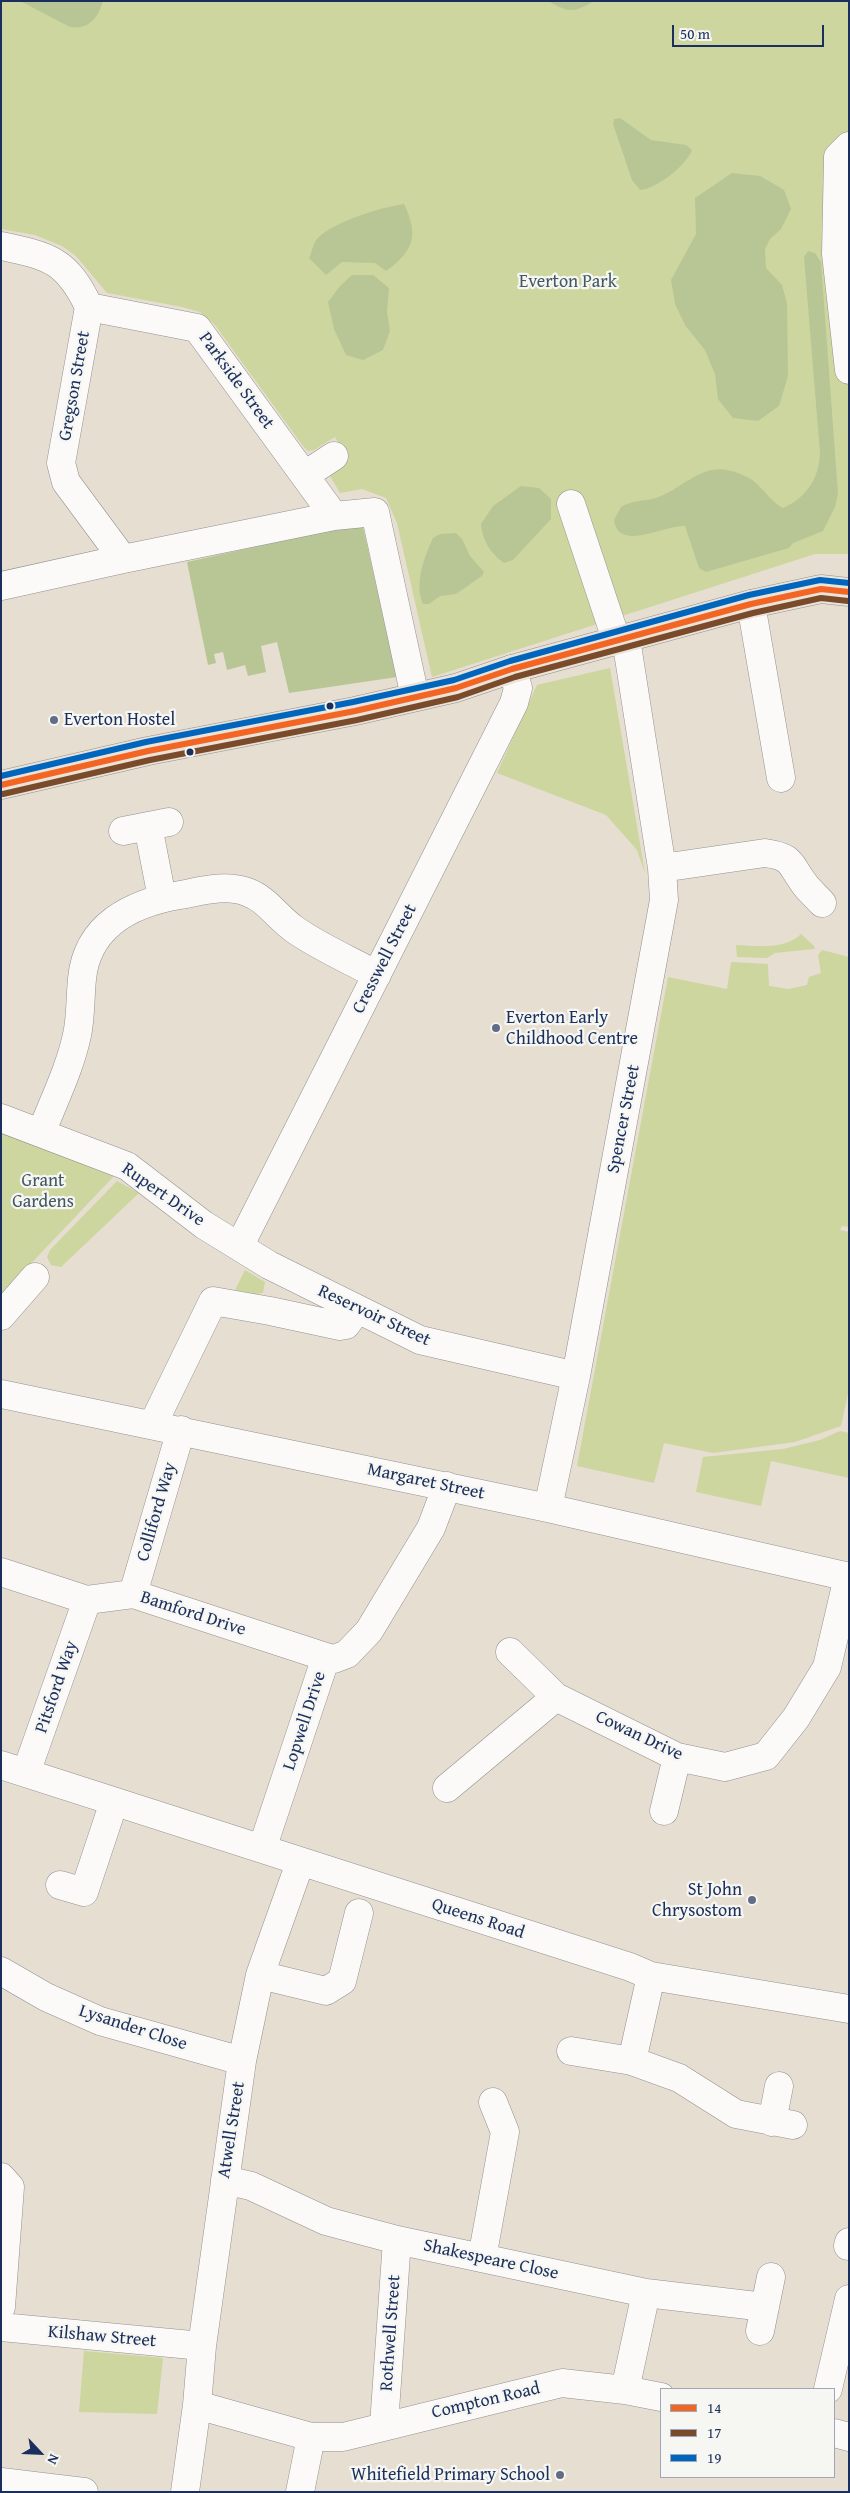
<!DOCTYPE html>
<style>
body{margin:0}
#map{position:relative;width:850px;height:2493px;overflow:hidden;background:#e6ded0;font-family:"Gentium Book Plus",serif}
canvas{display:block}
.frame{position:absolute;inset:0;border:2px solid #1b2f5e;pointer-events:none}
.legend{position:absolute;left:660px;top:2388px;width:175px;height:90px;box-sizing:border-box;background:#f6f6f2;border:1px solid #9ea6b7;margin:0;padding:6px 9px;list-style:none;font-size:15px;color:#1b2f5e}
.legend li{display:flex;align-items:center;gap:10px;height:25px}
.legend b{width:25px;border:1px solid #9ea6b7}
.north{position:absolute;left:15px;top:2428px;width:50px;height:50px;-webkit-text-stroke:4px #f6f6f2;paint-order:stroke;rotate:115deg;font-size:14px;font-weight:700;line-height:20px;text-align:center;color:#1b2f5e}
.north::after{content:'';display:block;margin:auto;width:18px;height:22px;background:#1b2f5e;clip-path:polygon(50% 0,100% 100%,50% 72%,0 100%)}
.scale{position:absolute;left:672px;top:25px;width:152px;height:22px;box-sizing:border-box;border:2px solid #1b2f5e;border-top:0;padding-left:6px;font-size:15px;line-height:18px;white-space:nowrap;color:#1b2f5e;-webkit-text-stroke:4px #f6f6f2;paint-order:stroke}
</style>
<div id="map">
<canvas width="850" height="2493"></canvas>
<div class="frame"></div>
<ul class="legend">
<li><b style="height:6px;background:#f26522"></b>14</li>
<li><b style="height:6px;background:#7a4b2a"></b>17</li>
<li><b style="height:6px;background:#0065bd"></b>19</li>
</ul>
<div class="north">N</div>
<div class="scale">50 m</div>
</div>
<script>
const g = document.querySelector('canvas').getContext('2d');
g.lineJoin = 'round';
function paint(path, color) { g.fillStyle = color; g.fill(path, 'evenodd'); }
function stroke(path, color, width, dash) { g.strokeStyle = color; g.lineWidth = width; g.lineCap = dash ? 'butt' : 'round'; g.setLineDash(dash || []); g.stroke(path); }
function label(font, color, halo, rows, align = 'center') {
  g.font = font + ' "Gentium Book Plus",serif'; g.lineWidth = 4.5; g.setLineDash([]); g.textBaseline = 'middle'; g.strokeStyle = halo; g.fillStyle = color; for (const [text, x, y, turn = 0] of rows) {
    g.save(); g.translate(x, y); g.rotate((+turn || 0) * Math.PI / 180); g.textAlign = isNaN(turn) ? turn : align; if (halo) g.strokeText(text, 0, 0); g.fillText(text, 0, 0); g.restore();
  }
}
paint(new Path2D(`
 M 1,1 L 849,1 L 849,554 L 815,554 L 432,677 L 397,523 L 386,498 L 362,489 L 340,493 L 330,476 L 349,460 L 335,437 L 314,450 L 308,451 L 303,446 L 215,325 L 200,312 L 182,307 L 107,293 L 76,256 L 62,246 L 35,235 L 1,229 Z
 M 610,668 L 645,873 L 637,850 L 606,815 L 497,773 L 537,685 Z
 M 801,934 L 815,947 L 814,949 L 775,953 L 767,958 L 737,957 L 736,945 C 757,946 785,950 801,934 Z
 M 822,950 L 849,957 L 849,1227 L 842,1226 L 840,1230 L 849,1232 L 849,1389 L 841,1426 L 795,1442 L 713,1453 L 664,1443 L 654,1483 L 577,1466 L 668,977 L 727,989 L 731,962 L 768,964 L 769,986 L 789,989 L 807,985 L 809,977 L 821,973 L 818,955 Z
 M 1,1133 L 116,1174 L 1,1295 Z
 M 117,1181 L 139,1193 L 61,1267 L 51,1265 L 47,1257 L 50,1250 Z
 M 245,1270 L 265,1282 L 263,1293 L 255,1294 L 235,1290 Z
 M 840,1431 L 849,1433 L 849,1478 L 771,1461 L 761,1506 L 696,1492 L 703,1457 L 783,1449 L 820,1440 Z
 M 84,2351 L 163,2358 L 157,2414 L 79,2412 Z`), '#cdd69e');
paint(new Path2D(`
 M 20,1 L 103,1 C 98,18 89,30 70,27 Z
 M 548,1 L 594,1 C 574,13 569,13 548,1 Z
 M 620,118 L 651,140 L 686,145 L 692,150 C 686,166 656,189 640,190 L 632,180 L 613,124 L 614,119 Z
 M 732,173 L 760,176 L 784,190 L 791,209 L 781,229 L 770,239 L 765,249 L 766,268 L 782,285 L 787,303 L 788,376 L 779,406 L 758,421 L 733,418 L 718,399 L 715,374 L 705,350 L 685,325 L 675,304 L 671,280 L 696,234 L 695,198 Z
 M 404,204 C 419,235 414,251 386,271 L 375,263 L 342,262 L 326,275 L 309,258 C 312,252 313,244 317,239 C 332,222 382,207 404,204 Z
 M 808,251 L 815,253 L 821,262 L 838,494 L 835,507 L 823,531 L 793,543 L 789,548 L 706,572 L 699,568 L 685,526 C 666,524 618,553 614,520 L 621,507 C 633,499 649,502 661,496 C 695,480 708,456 749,478 C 762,485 769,501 783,508 C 806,498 819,479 820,453 L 804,257 Z
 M 352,275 L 373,275 L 389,288 L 387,312 L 390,331 L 383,350 L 363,360 L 346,355 L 334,329 L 328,302 L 340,286 Z
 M 521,486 L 539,488 L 551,499 L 551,519 L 513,560 L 504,563 C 491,554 482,540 481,524 L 493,506 Z
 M 362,523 L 397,677 L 289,693 L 277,642 L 261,646 L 266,672 L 248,676 L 245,665 L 227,670 L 223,652 L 214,654 L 216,663 L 208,665 L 187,562 Z
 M 456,533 L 462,539 L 470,556 L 484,572 L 482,576 L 456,594 L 440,596 L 429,604 L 423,604 C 414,583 424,558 433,538 L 440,534 Z`), '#b8c696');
const minor = new Path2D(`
 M 849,146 L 838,157 L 836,254 L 849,370
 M 1,246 C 49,256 67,260 89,307 L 61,463 L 66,482 L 123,559
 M 89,307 L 197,328 L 334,516
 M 305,475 L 334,456
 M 571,504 L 617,642
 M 1,586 L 123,559 L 334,516 L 375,512 L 415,697
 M 751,604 L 781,778
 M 148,826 L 162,898
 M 123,831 L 169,822
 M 662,868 L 765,853 C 793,857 789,863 803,882 C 808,890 816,896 822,903
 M 1,1118 L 127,1166 L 204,1225 L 269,1265 L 420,1340 L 576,1376
 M 42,1131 C 54,1100 70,1068 77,1035 C 81,1017 80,998 82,979 C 87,925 132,903 180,895 C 202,891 225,884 247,892 C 267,899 277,917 294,929 C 319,947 350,960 377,975
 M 240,1245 L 514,703 L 518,688 L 512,669
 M 1,1316 L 35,1277
 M 1,1394 L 548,1508 L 849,1577
 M 153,1424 L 213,1301 L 270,1311 L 340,1326 L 346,1325 L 357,1310
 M 548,1508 L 576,1376 L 664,900 L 662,868 L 626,639
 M 1,1572 L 87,1600 L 133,1594 L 326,1657
 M 133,1594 L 181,1430
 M 510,1652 L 556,1697 L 677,1757 L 725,1767 L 766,1756 L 796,1718 L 827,1667 L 848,1577
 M 1,1765 L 630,1967 L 651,1976 L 849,2009
 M 26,1773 L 87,1600
 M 447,1788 L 556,1697
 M 664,1811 L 677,1757
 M 262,1849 L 326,1657 L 334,1659 L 347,1654 L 369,1631 L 431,1528 L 447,1486
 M 60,1885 L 84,1892 L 114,1802
 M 1,1971 L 46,1997 L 100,2021 L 242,2061
 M 260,1975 L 326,1991 L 342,1981 L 359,1913
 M 571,2051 L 632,2061 L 679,2078 L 736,2114 L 793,2125
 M 632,2061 L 651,1976
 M 772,2122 L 779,2086
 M 1,2177 L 10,2187 L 1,2307
 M 225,2180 L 251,2186 L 326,2221 L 397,2240 L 646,2293 L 765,2307
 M 848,2246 L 849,2242
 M 482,2258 L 505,2132 L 493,2102
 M 1,2327 L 202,2346
 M 760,2331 L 771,2277
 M 828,2389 L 849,2299
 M 625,2390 L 646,2293
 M 197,2405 L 311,2437 L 343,2437 L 562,2383 L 625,2390 L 661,2397
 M 384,2425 L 397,2240
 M 834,2433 L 849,2437
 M 1,2482 L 84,2492
 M 185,2492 L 197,2405 L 202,2346 L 242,2061 L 260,1975 L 300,1863
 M 300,2492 L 311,2437`);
const major = new Path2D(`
 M 1,785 L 148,751 L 355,711 L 456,688 L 512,669 L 751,604 L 821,589 L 849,592`);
stroke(minor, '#919091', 29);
stroke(major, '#919091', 29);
stroke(minor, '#fbfaf8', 28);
stroke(major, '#ebe2d8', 28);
stroke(new Path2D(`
 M 1,785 L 148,751 L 355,711 L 456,688 L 512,669 L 751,604 L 821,589 L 849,592`), '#f26522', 6);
stroke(new Path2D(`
 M 3,794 L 150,760 L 357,720 L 458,697 L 515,677 L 753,613 L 821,598 L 848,601`), '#7a4b2a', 6);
stroke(new Path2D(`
 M 1,776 L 146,742 L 353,702 L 454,680 L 510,661 L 749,595 L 820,580 L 849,583`), '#0065bd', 6);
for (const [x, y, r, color] of [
 [330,706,4.5,"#1b2f5e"],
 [54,720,5,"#626c86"],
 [190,752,4.5,"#1b2f5e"],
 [496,1028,5,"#626c86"],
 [752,1900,5,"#626c86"],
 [560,2475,5,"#626c86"]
]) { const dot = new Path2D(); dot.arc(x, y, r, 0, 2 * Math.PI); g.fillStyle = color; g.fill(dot); stroke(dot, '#f6f6f2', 2); }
label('18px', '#425764', '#f6f6f2', [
 ["Everton Park",568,282],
 ["Grant",43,1181],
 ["Gardens",43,1202]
]);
label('18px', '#1b2f5e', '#f6f6f2', [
 ["Parkside Street",236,381,54],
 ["Gregson Street",75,386,-80],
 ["Cresswell Street",385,959,-63],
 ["Spencer Street",624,1119,-79],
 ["Rupert Drive",163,1195,35],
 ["Reservoir Street",374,1316,25],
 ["Margaret Street",426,1482,12],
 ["Colliford Way",157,1512,-74],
 ["Bamford Drive",193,1614,18],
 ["Pitsford Way",57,1687,-71],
 ["Lopwell Drive",305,1721,-72],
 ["Cowan Drive",639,1736,25],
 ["Queens Road",478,1919,18],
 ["Lysander Close",133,2028,18],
 ["Atwell Street",232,2130,-81],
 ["Shakespeare Close",491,2260,12],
 ["Rothwell Street",391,2333,-86],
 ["Kilshaw Street",102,2337,5],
 ["Compton Road",486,2401,-13]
]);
label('18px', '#1b2f5e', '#f6f6f2', [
 ["Everton Hostel",64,720],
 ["Everton Early",506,1018],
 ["Childhood Centre",506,1039],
 ["St John",742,1890,"right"],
 ["Chrysostom",742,1911,"right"],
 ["Whitefield Primary School",550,2475,"right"]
], 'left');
</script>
